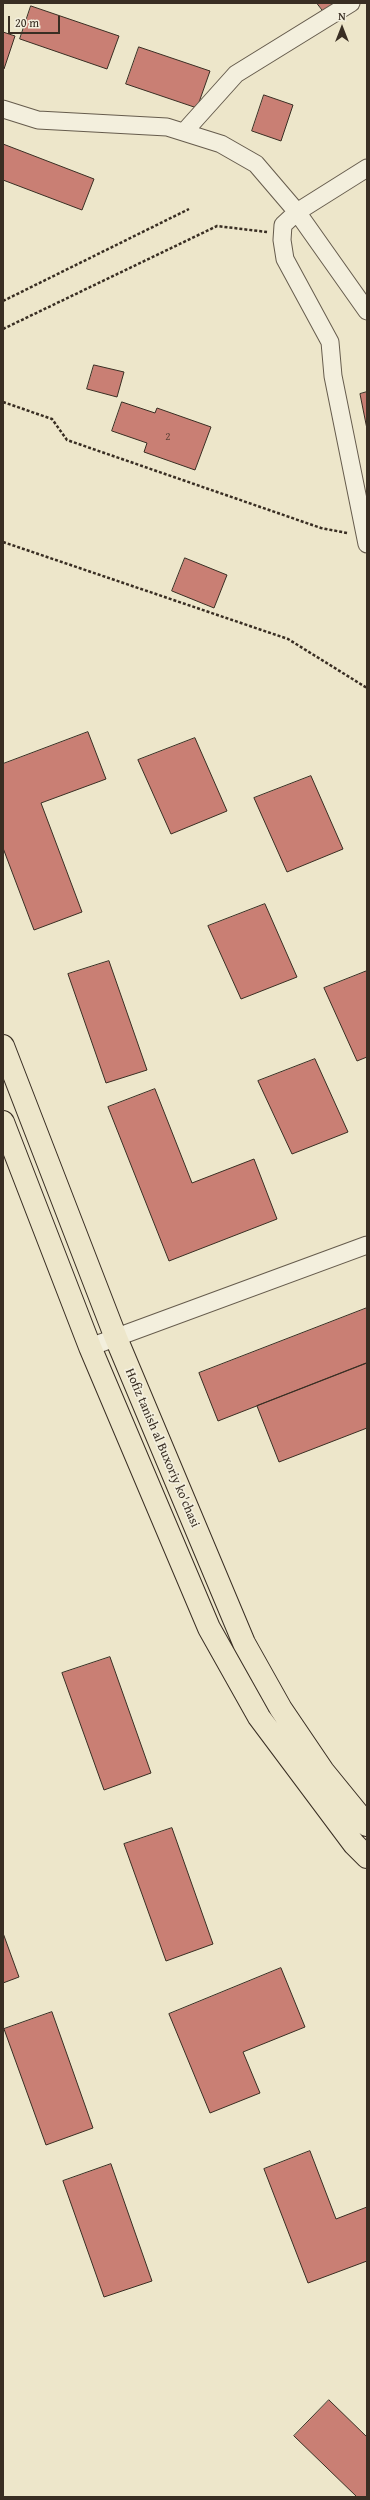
<!DOCTYPE html>
<style>
body{margin:0}
#map{position:relative;width:370px;height:2500px;overflow:hidden;background:#ede6ca;font-family:"Gentium Book Plus",serif}
canvas{display:block}
.frame{position:absolute;inset:0;border:4px solid #392e23;pointer-events:none}
.north{position:absolute;left:322px;top:8px;width:40px;height:40px;-webkit-text-stroke:3px #f3efdd;paint-order:stroke;rotate:0deg;font-size:11px;font-weight:700;line-height:16px;text-align:center;color:#392e23}
.north::after{content:'';display:block;margin:auto;width:14px;height:18px;background:#392e23;clip-path:polygon(50% 0,100% 100%,50% 72%,0 100%)}
.scale{position:absolute;left:8px;top:16px;width:52px;height:18px;box-sizing:border-box;border:2px solid #392e23;border-top:0;padding-left:5px;font-size:12px;line-height:14px;white-space:nowrap;color:#392e23;-webkit-text-stroke:3px #f3efdd;paint-order:stroke}
</style>
<div id="map">
<canvas width="370" height="2500"></canvas>
<div class="frame"></div>
<div class="north">N</div>
<div class="scale">20 m</div>
</div>
<script>
const g = document.querySelector('canvas').getContext('2d');
g.lineJoin = 'round';
function paint(path, color) { g.fillStyle = color; g.fill(path, 'evenodd'); }
function stroke(path, color, width, dash) { g.strokeStyle = color; g.lineWidth = width; g.lineCap = dash ? 'butt' : 'round'; g.setLineDash(dash || []); g.stroke(path); }
function label(font, color, halo, rows, align = 'center') {
  g.font = font + ' "Gentium Book Plus",serif'; g.lineWidth = 3.5; g.setLineDash([]); g.textBaseline = 'middle'; g.strokeStyle = halo; g.fillStyle = color; for (const [text, x, y, turn = 0] of rows) {
    g.save(); g.translate(x, y); g.rotate((+turn || 0) * Math.PI / 180); g.textAlign = isNaN(turn) ? turn : align; if (halo) g.strokeText(text, 0, 0); g.fillText(text, 0, 0); g.restore();
  }
}
const building = new Path2D(`
 M 317,3 L 336,3 L 324,12 Z
 M 31,6 L 119,36 L 107,69 L 20,39 Z
 M 3,32 L 15,36 L 4,69 L 3,69 Z
 M 139,47 L 210,71 L 197,108 L 126,84 Z
 M 264,95 L 293,105 L 281,141 L 252,131 Z
 M 3,144 L 94,179 L 82,210 L 3,180 Z
 M 94,365 L 124,372 L 117,397 L 87,389 Z
 M 367,392 L 367,429 L 360,394 Z
 M 122,402 L 155,413 L 157,408 L 211,427 L 195,470 L 144,452 L 147,443 L 112,431 Z
 M 185,558 L 227,575 L 214,608 L 172,591 Z
 M 88,732 L 106,779 L 41,803 L 82,912 L 34,930 L 3,848 L 3,764 Z
 M 195,738 L 227,811 L 171,834 L 138,760 Z
 M 311,776 L 343,849 L 287,872 L 254,798 Z
 M 265,904 L 297,977 L 241,999 L 208,926 Z
 M 109,961 L 147,1070 L 106,1083 L 68,974 Z
 M 367,971 L 367,1057 L 357,1061 L 324,988 Z
 M 315,1059 L 348,1132 L 292,1154 L 258,1081 Z
 M 155,1089 L 192,1183 L 254,1159 L 277,1219 L 169,1261 L 108,1107 Z
 M 367,1308 L 367,1363 L 218,1421 L 199,1373 Z
 M 367,1363 L 367,1428 L 279,1462 L 257,1406 Z
 M 110,1657 L 151,1773 L 104,1790 L 62,1673 Z
 M 172,1828 L 213,1944 L 166,1961 L 124,1844 Z
 M 3,1933 L 19,1977 L 3,1983 Z
 M 281,1968 L 305,2027 L 243,2052 L 260,2093 L 210,2113 L 169,2014 Z
 M 52,2012 L 93,2128 L 46,2145 L 4,2029 Z
 M 310,2151 L 336,2219 L 367,2207 L 367,2261 L 308,2283 L 264,2169 Z
 M 111,2164 L 152,2281 L 104,2297 L 63,2181 Z
 M 329,2400 L 367,2437 L 367,2497 L 357,2497 L 294,2436 Z`);
paint(building, '#c97f74');
stroke(building, '#392e23', 1);
const minor = new Path2D(`
 M 3,109 L 38,120 L 167,127 L 221,144 L 256,164 L 297,212 L 367,311
 M 184,132 L 236,74 L 351,3
 M 367,168 L 297,212 L 283,225 L 282,240 L 285,259 L 330,342 L 333,376 L 367,544
 M 90,1347 L 367,1245`);
const major = new Path2D(`
 M 3,1046 L 116,1338 L 244,1643 L 281,1709 L 323,1771 L 367,1825
 M 3,1122 L 90,1347 L 209,1628 L 259,1717 L 354,1844 L 367,1857`);
stroke(minor, '#665c4d', 19);
stroke(major, '#392e23', 24);
stroke(new Path2D(`
 M 3,301 L 189,209
 M 3,329 L 217,226 L 267,232
 M 3,402 L 52,419 L 67,440 L 321,528 L 347,533
 M 3,542 L 288,639 L 367,688`), '#392e23', 2.5, [3, 2]);
stroke(minor, '#f3efdd', 17);
stroke(major, '#ede6ca', 22);
label('11px', '#5d4237', null, [
 ["2",168,437]
]);
label('13px', '#392e23', '#f3efdd', [
 ["Hofiz tanish al Buxoriy ko'chasi",162,1448,67]
]);
</script>
